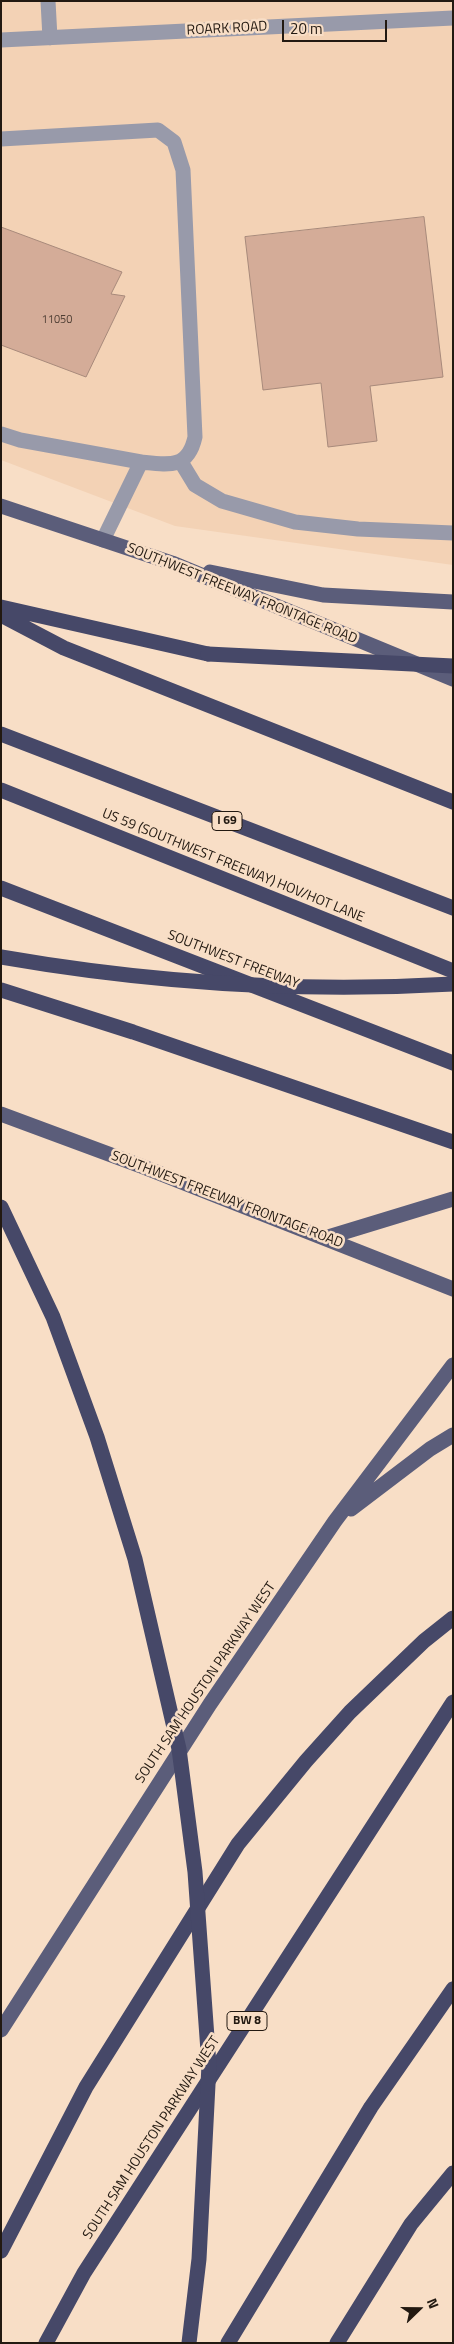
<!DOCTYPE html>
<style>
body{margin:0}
#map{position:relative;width:454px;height:2344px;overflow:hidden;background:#f8dec6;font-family:"Titillium Web",sans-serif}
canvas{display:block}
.frame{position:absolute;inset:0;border:2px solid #221911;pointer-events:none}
.north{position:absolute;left:394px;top:2284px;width:50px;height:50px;-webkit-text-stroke:4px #f8dec6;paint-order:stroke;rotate:68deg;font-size:14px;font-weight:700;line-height:20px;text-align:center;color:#221911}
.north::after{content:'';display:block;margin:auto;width:18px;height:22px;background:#221911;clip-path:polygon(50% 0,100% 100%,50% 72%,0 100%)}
.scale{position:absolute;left:282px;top:20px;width:105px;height:22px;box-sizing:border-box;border:2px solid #221911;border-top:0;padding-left:6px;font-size:15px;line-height:18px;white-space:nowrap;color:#221911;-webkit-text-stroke:4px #f8dec6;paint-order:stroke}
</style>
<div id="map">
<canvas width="454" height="2344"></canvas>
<div class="frame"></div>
<div class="north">N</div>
<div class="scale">20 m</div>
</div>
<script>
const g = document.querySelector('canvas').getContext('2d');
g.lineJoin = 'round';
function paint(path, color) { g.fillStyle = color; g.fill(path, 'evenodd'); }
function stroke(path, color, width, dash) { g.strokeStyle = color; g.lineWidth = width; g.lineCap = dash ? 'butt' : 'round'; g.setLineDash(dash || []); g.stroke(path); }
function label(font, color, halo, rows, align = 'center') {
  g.font = font + ' "Titillium Web",sans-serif'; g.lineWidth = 5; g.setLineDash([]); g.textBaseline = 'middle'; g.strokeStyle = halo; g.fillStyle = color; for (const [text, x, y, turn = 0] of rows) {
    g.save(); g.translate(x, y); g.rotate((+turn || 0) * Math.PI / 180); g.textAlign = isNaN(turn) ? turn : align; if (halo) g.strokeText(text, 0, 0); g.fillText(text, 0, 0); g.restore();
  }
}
paint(new Path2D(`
 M 1,1 L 453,1 L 453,565 L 175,526 L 1,460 Z`), '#f3d2b5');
const building = new Path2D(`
 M 424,217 L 443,377 L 370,386 L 377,441 L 328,447 L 321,383 L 263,390 L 245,237 Z
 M 1,227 L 122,272 L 111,294 L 125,296 L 86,377 L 1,345 Z`);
paint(building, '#d4ac98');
stroke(building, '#a88a7b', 1);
stroke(new Path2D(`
 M 48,1 L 50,38
 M 1,40 L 453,18
 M 1,139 L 158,130 L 174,142 L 183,170 L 195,437 C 188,469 169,465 141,462 L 103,540
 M 1,434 L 20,440 L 141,462
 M 181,462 L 195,485 L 222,501 L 295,522 L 358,529 L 453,533`), '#989aaa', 15);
stroke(new Path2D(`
 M 1,506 L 172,563 L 453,679
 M 210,572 L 323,595 L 453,602
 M 1,1114 L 141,1166 L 453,1289
 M 325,1238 L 453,1199
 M 351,1509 L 430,1449 L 453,1435
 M 1,2030 L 210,1704 L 335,1521 L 453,1365`), '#5b5d7a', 15);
stroke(new Path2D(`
 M 1,607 L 208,654
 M 1,615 L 64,648 L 453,802
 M 1,734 L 453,908
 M 1,790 L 453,971
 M 1,888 L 453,1063
 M 1,990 L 133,1032 L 453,1142
 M 1,2251 L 86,2087 L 238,1844 L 306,1761 L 350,1712 L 424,1641 L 453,1618
 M 46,2343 L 84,2273 L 453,1702
 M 228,2343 L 371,2107 L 453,1989
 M 337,2343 L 411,2224 L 453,2173`), '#464868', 15);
stroke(new Path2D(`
 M 208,654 L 453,666
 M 1,957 C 151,983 301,993 453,984
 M 1,1207 L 53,1317 L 97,1437 L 135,1559 L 179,1749 L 195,1872 L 209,2065 L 199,2259 L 189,2343`), '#464868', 15);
label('11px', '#4e3e33', null, [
 ["11050",57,320]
]);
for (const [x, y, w] of [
 [227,821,30],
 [247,2021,40]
]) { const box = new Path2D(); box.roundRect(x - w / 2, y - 9.5, w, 19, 4); g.fillStyle = '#f8dec6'; g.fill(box); stroke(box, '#221911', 1); }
label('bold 12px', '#221911', null, [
 ["I 69",227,821],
 ["BW 8",247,2021]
]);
label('14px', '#221911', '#f8dec6', [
 ["ROARK ROAD",227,29,-3],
 ["SOUTHWEST FREEWAY FRONTAGE ROAD",242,594,22],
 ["US 59 (SOUTHWEST FREEWAY) HOV/HOT LANE",233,866,22],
 ["SOUTHWEST FREEWAY",233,960,21],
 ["SOUTHWEST FREEWAY FRONTAGE ROAD",227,1200,21],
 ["SOUTH SAM HOUSTON PARKWAY WEST",206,1683,-56],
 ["SOUTH SAM HOUSTON PARKWAY WEST",152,2138,-57]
]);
</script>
